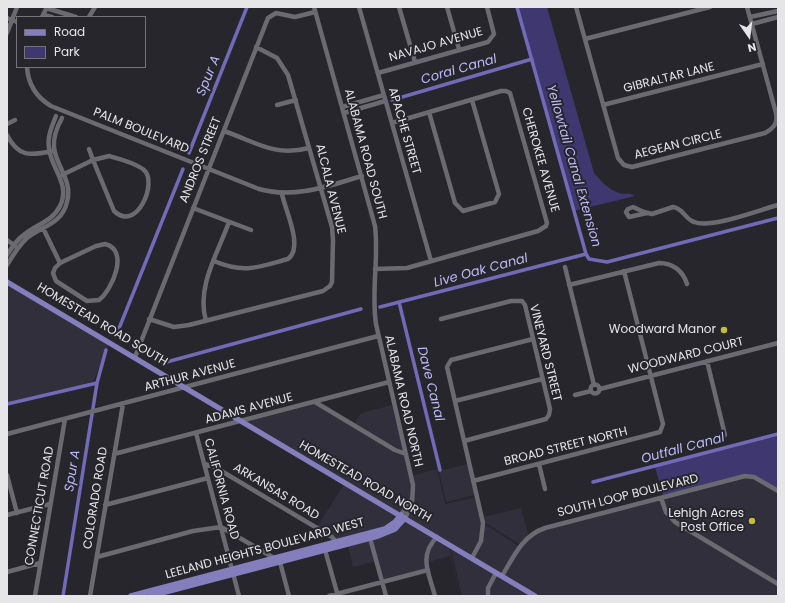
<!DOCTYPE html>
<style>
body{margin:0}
#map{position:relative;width:785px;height:603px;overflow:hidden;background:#26262c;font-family:Poppins,sans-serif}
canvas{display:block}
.frame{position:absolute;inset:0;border:8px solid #e6e6e9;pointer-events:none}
.legend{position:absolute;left:16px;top:16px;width:130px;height:52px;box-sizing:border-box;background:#26262c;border:1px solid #737378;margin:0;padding:5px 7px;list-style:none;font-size:12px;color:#e6e6e9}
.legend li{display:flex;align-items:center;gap:8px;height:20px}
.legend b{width:20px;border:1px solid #737378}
.north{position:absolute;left:729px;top:16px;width:40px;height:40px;-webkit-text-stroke:3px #26262c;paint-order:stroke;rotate:166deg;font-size:11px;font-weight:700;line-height:16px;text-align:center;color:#e6e6e9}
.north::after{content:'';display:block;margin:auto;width:14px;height:18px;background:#e6e6e9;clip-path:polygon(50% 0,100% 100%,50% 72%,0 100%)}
</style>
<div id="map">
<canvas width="785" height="603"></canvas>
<div class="frame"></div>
<ul class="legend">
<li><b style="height:5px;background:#857ebd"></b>Road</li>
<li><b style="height:11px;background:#3f3770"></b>Park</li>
</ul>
<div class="north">N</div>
</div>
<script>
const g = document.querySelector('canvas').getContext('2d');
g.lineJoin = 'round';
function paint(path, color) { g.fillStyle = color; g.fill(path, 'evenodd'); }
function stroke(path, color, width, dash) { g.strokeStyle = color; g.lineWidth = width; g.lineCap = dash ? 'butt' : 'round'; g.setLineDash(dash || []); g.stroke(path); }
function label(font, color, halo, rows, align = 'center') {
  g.font = font + ' Poppins,sans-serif'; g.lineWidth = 4; g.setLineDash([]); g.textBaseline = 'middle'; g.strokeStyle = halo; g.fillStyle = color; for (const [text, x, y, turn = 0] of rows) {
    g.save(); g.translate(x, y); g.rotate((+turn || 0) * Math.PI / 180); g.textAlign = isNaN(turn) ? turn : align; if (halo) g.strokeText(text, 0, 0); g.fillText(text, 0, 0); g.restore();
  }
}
paint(new Path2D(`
 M 7,284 L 109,344 L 93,382 L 7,402 Z
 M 315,402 L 406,454 L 411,476 L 437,469 L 445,504 L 477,497 L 483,523 L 520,547 L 534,532 L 749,476 L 778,491 L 778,596 L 462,596 L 450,545 L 401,515 L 389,526 L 336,542 L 316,528 L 345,483 L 241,421 Z
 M 392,405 L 404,452 L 354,424 L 361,413 Z
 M 468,464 L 475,495 L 446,502 L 439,471 Z
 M 521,508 L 528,534 L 519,544 L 484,522 L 483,517 Z
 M 406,520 L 449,547 L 461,596 L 450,556 L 425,563 L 427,572 L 382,583 L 376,561 L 353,567 L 348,546 L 396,531 Z`), '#302f3b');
paint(new Path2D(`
 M 516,7 L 547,7 L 594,173 C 601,181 609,190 619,193 C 625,195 629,192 635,196 L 573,211 Z
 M 778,436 L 778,489 L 754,475 L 663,495 L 655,467 Z`), '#3f3770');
stroke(new Path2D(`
 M 517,7 L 586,254 L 589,259 L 607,262 L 778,218
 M 392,100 L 532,59
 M 189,153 L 247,7
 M 399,302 L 440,470
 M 380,307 L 586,254
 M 114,334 L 120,326 L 183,169
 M 163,363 L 361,309
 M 7,404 L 97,383
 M 593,482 L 778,434
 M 63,596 L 97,383 L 106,350`), '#726ab7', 3.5);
stroke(new Path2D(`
 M 314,7 L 375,226 C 379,258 371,291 376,324 L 413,485 L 412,505 L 405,518
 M 359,7 L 431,261
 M 399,7 L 415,62
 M 447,7 L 459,49
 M 576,7 L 618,158 L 624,165 L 632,167 L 765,133 C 774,128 778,123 776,113 L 747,7
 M 46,8 L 76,17
 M 43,15 L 52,17
 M 42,17 L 47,7
 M 89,17 L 95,7
 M 750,17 L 778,11
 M 7,18 L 17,22
 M 752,24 L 778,17
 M 7,33 L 17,7
 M 585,39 L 710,7
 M 27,67 C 28,84 36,97 51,106 L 259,189 C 295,199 328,186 362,176
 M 378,73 L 488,42 L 494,34 L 487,7
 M 277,105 L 296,100
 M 603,105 L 763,64
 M 342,107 L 384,95
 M 429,112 L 455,203 L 463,211 L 495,202 L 499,194 L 472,100
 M 344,113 L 385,101
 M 7,124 L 15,120
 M 224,131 C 256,142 274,157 309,148
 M 7,135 C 18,157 30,156 52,151
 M 109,156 C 120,159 136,163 144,170 C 158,182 137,233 114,211 L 93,160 Z
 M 62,175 L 93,160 L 89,149
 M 193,208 L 251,230
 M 647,213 L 629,217 L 626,212 L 628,209 L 633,207 L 644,212 L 652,214 L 673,207 C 683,208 685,219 694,222 C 711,229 759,210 778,205
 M 43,228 L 60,263
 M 7,240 L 15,246
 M 105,244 C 130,250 112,290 99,300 L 87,301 L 56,281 L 53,273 L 55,268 L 60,263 L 96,246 Z
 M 7,255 C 12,247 17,239 25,234 C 37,224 53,221 60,206 C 71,184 51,169 49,148 C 47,137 52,126 56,116
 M 214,261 C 244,274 259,267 288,259 C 304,247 285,210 282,194
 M 7,265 C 13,255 19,245 27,238 C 42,226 62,224 67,202 C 73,180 56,167 54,147 C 53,136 57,127 62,118
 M 565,267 L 594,385
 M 375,269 L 407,268 L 538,231 L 546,226 L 547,223 L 510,93 L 506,91 L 501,91 L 392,123
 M 569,285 L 659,263 C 673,263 683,271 687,284
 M 149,319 L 174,327 L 189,325 L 323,291 L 330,286 L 332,282 L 333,240 L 332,227 L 288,75 L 277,58 L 256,47
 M 441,319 L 511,301 L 522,301 L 525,305 L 550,409 L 549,415 L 546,419 L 464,441
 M 206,321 C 196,287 218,253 229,222
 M 135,357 L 268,18 L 276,13 L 295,17 L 315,12
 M 707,361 L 725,435
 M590.5 389a4.5 4.5 0 1 1 9 0a4.5 4.5 0 1 1-9 0Z
 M 600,389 L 778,343
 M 575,395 L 591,391
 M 455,401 L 542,379
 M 315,402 L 395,450 L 406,454
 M 196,433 L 239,596
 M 7,434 L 378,336
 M 114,454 L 389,382
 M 204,464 L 213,466 L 332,537 L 336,542
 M 539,464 L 545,489
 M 7,475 L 17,513
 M 473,481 L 660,432 L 663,424 L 624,271
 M 661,498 L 666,512 L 675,522 L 778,584
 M 105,505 L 208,478
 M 7,515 L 50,504
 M 401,515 L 411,500
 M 370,538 L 386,596
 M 325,550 L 338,596
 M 97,557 L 193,531 L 221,527 L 274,558
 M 472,558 L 481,541 L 483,523 L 447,367 L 451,360 L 533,339
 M 280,562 L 289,596
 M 7,572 L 40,563
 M 502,576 C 514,556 522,536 545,528 L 745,476 L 754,477 L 778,491
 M 35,596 L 65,419
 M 90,596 L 123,404
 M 329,596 L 428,570
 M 435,596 C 429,573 418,556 437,537
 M 488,596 L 488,588 L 496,573`), '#6a6a70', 4.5);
stroke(new Path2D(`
 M 7,282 L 535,596
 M 131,596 L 385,529 L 395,522 L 401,515
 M 150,596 L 378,536 L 395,529 L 405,518`), '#857ebd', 5.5);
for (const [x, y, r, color] of [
 [724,330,4,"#c2bd3f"],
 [752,521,4,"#c2bd3f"]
]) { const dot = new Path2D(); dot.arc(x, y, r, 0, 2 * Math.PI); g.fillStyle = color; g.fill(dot); stroke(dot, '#26262c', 1.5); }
label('12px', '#e6e6e9', '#26262c', [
 ["NAVAJO AVENUE",436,45,-16],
 ["GIBRALTAR LANE",669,78,-14],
 ["PALM BOULEVARD",141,131,22],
 ["APACHE STREET",404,131,74],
 ["AEGEAN CIRCLE",678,145,-14],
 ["ALABAMA ROAD SOUTH",365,154,75],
 ["ANDROS STREET",201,160,-68],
 ["CHEROKEE AVENUE",540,160,74],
 ["ALCALA AVENUE",330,189,76],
 ["HOMESTEAD ROAD SOUTH",102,325,31],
 ["VINEYARD STREET",545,353,76],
 ["WOODWARD COURT",686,356,-14],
 ["ARTHUR AVENUE",190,376,-15],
 ["ALABAMA ROAD NORTH",403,401,77],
 ["ADAMS AVENUE",249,409,-15],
 ["BROAD STREET NORTH",566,447,-14],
 ["HOMESTEAD ROAD NORTH",365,482,30],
 ["CALIFORNIA ROAD",221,489,75],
 ["ARKANSAS ROAD",276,492,31],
 ["SOUTH LOOP BOULEVARD",628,496,-14],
 ["COLORADO ROAD",96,498,-81],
 ["CONNECTICUT ROAD",40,506,-80],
 ["LEELAND HEIGHTS BOULEVARD WEST",265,549,-15]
]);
label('12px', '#e6e6e9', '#26262c', [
 ["Woodward Manor",716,330],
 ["Lehigh Acres",744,514],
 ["Post Office",744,528]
], 'right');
label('italic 13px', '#bdb9f8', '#26262c', [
 ["Coral Canal",459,70,-16],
 ["Spur A",209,76,-68],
 ["Yellowtail Canal Extension",573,166,74],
 ["Live Oak Canal",481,271,-15],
 ["Dave Canal",430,384,76],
 ["Outfall Canal",683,449,-15],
 ["Spur A",73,471,-81]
]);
</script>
